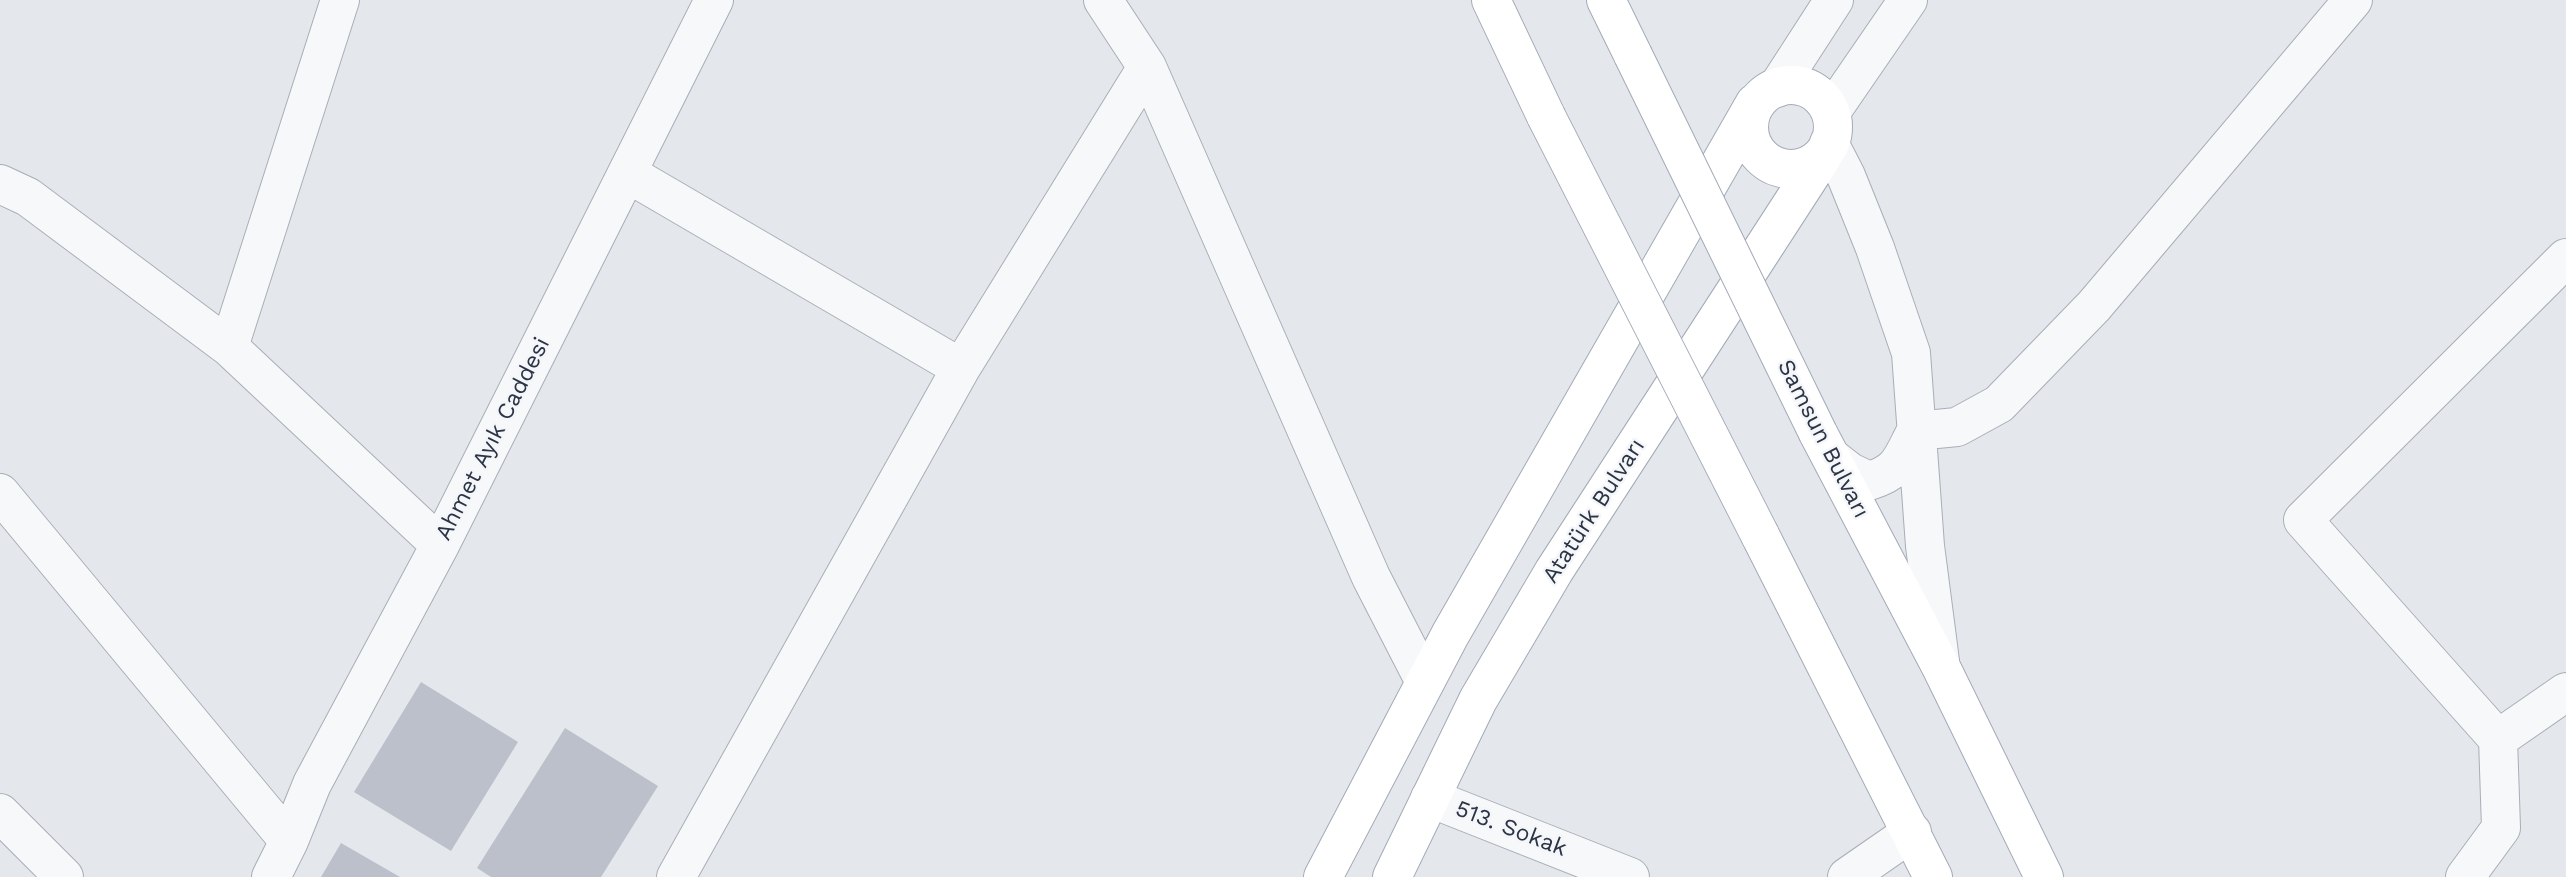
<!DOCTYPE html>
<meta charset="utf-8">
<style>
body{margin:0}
canvas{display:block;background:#e4e7ec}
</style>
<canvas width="2566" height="877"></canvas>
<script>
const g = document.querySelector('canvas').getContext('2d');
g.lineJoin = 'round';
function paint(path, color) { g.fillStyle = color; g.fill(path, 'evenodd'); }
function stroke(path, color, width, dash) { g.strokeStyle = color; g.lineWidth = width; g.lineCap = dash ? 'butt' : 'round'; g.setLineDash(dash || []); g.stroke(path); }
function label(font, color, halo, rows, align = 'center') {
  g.font = font + ' "Work Sans",sans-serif'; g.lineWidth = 5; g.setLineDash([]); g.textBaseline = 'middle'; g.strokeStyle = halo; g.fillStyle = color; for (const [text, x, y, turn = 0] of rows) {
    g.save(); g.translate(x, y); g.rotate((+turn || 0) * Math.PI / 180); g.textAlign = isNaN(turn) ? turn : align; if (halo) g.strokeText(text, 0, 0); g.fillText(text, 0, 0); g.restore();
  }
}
paint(new Path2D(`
 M 421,682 L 518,742 L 451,851 L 354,792 Z
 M 565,728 L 658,786 L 601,877 L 491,877 L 477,868 Z
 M 341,843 L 400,877 L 321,877 Z`), '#bbc0ca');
const minor = new Path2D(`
 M 1103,0 L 1147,67 L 1371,577 L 1425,682
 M 1777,88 L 1834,0
 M 1831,112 L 1908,0
 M 1829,143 L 1846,176 L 1875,248 L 1911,353 L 1925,546 L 1940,661
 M 627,173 L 961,368
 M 0,184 L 28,197 L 229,347 L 440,545
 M 229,347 L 340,0
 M 1916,431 L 1957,427 L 1999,404 L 2094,306 L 2353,0
 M 1832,458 L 1850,472 L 1869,481 C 1900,472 1901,459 1916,431
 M 0,493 L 289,841
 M 2498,739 L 2566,692
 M 1430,798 L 1630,877
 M 0,813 L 64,877
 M 271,877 L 289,841 L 312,784 L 440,545 L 714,0
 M 676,877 L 961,368 L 1147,67
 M 1847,877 L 1912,832
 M 2465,877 L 2501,828 L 2498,739 L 2303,520 L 2566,258`);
const major = new Path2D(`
 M 1491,0 L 1546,116
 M 1606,0 L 1633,55
 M1749 127a42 42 0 1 1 84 0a42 42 0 1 1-84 0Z
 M 1818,433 L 1941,667 L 2044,877
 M 1760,535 L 1933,877
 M 1323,877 L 1450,635 L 1755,103
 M 1392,877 L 1478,700 L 1554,571 L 1821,159`);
stroke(minor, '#a9aeb7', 40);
stroke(major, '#a3abb8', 40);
stroke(minor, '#f7f8fa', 38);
stroke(major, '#fff', 38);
const majorBridge = new Path2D(`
 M 1633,55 L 1818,433
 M 1546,116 L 1760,535`);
stroke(majorBridge, '#a3abb8', 40, []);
stroke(majorBridge, '#fff', 38);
label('23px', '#2b3445', '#f4f6f9', [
 ["Ahmet Ayık Caddesi",493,439,-63],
 ["Samsun Bulvarı",1823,439,63],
 ["Atatürk Bulvarı",1594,511,-57],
 ["513. Sokak",1511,829,21]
]);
</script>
